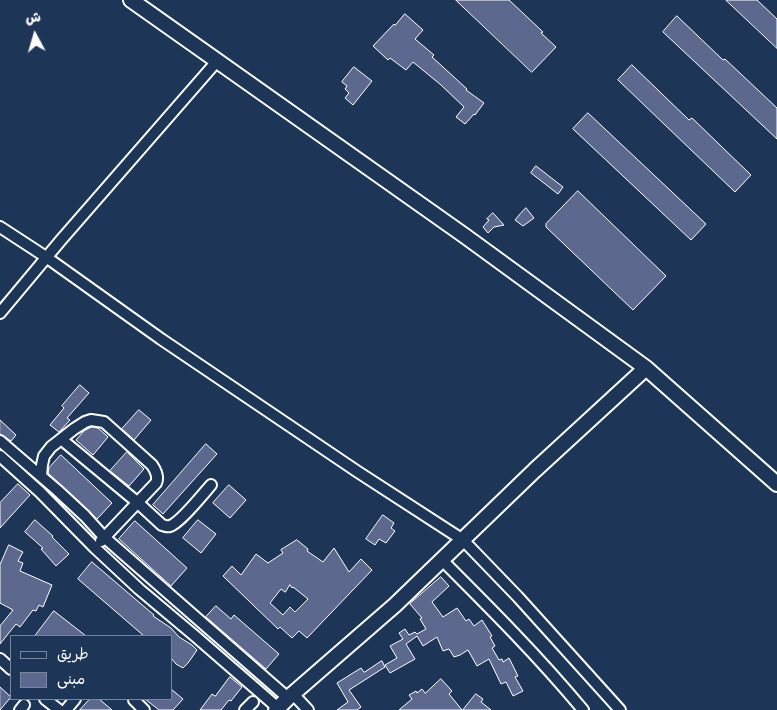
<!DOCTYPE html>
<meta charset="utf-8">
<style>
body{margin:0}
#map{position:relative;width:777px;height:710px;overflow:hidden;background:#1d3557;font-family:"Gochi Hand","Playpen Sans Arabic",sans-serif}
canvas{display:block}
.legend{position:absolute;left:10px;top:635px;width:162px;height:65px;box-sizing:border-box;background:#1d3557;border:1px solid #77869a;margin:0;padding:6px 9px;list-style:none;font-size:15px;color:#fff}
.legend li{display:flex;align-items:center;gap:10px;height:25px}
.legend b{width:25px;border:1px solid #77869a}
.north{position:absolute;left:10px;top:10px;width:50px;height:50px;-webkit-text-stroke:4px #1d3557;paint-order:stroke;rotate:354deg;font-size:14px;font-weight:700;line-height:20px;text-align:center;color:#fff}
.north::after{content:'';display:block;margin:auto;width:18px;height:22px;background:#fff;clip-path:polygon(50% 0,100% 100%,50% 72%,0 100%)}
</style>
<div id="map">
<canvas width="777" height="710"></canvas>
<ul class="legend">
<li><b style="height:6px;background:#1d3557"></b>طريق</li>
<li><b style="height:14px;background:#5d688f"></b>مبنى</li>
</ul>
<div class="north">ش</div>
</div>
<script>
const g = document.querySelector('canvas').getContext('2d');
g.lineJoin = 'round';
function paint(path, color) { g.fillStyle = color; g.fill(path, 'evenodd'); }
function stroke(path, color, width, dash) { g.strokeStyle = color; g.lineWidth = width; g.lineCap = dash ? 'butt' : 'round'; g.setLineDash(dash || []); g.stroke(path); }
const building = new Path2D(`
 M 456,0 L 509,0 L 543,32 L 541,33 L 556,47 L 532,72 Z
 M 726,0 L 757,0 L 777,19 L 777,48 Z
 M 405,14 L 423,30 L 415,39 L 434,55 L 432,57 L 467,89 L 466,90 L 484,103 L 475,115 L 474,114 L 465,124 L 456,117 L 464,107 L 441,85 L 413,62 L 406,70 L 390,58 L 388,60 L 373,46 L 394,24 L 395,25 Z
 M 677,16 L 723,60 L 725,59 L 777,108 L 777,139 L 663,32 Z
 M 632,65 L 689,120 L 692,118 L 751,175 L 735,192 L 618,80 Z
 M 354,67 L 372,81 L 353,105 L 345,98 L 349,93 L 345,89 L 347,86 L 342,82 Z
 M 588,113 L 706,224 L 691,240 L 573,129 Z
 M 536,166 L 563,187 L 558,194 L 531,173 Z
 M 578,191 L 666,276 L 633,310 L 546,227 L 546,224 Z
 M 526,208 L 534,218 L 523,226 L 515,220 L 520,214 Z
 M 493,213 L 504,225 L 494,227 L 488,233 L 483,227 L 489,220 L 487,219 Z
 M 80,385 L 89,393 L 67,418 L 70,420 L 59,432 L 50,425 L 64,408 L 62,406 Z
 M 139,410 L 151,420 L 134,440 L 122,429 Z
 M 0,420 L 16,435 L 11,441 L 0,434 Z
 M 92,427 L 98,428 L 108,437 L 93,455 L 76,440 L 84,431 Z
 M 206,444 L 217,454 L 163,514 L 153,505 Z
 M 127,452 L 144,469 L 129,486 L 110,471 Z
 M 61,455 L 112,503 L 97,519 L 48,473 L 49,468 Z
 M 18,484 L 30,495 L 0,528 L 0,503 Z
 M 229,485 L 246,500 L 230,518 L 213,503 Z
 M 383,515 L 394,523 L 391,528 L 395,531 L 386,543 L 379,539 L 375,545 L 366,539 Z
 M 35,520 L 53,536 L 52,537 L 69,554 L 56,566 L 41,549 L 43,548 L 25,532 Z
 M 198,520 L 216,534 L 201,553 L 183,538 Z
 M 135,521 L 187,568 L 171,586 L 119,539 Z
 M 297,540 L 308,549 L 307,551 L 323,562 L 334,548 L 349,572 L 361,559 L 372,570 L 307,638 L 299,631 L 292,638 L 280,627 L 278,629 L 223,576 L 232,566 L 241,575 L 256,554 L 268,563 L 283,553 L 281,550 ZM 290,585 L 292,588 L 293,587 L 308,599 L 295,612 L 290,607 L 283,615 L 270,603 L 281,589 L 285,592 Z
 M 9,545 L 23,552 L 18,561 L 23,563 L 20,571 L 52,585 L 43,607 L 39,605 L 36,611 L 33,610 L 20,627 L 16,624 L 0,644 L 0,626 L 13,610 L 0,603 L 0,565 Z
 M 92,562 L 154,615 L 153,616 L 171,628 L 179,637 L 192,645 L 197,650 L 188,663 L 183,668 L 176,664 L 171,658 L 171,636 L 144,636 L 78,579 Z
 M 441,577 L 449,586 L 432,602 L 443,617 L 457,608 L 466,621 L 469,619 L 474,626 L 482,620 L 492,636 L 490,637 L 495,646 L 492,648 L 499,660 L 502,659 L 503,662 L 509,658 L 518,676 L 515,677 L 523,691 L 513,696 L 506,682 L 501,684 L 489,659 L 477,666 L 468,650 L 460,655 L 454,657 L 449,649 L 443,651 L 437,637 L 423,646 L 417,636 L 406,644 L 415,659 L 390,673 L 385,665 L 397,658 L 390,646 L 403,639 L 399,633 L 405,629 L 409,635 L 415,632 L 417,634 L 426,629 L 420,619 L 422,618 L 410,604 Z
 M 216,606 L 231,619 L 234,615 L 279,654 L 266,669 L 206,617 Z
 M 54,611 L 86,636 L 35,636 Z
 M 382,661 L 385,667 L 349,690 L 361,707 L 357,710 L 337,710 L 348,702 L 337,683 L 361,668 L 364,672 Z
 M 230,677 L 242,687 L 231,701 L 229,700 L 221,710 L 200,710 L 212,694 L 215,696 Z
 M 441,679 L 452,691 L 449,694 L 462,710 L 399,710 L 412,699 L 409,695 L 416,691 L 417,693 L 422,689 L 425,693 Z
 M 0,687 L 11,697 L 0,710 Z
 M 171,689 L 183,699 L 173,710 L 159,710 L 145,699 L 171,699 Z
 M 476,694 L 483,699 L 481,702 L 491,710 L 463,710 Z
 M 90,699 L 99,699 L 112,710 L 80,710 Z`);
paint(building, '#5d688f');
stroke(building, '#fff', 1);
const street = new Path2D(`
 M 0,227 L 46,257 L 161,339 L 358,472 L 463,540 L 518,597 L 620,710
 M 0,313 L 61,240 L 218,60
 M 61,439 L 137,502 L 162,525 C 166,526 167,527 170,526 C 180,523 204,493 211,485
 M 0,441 L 57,490 L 85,516 L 104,537 L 288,698
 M 0,456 L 40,492 L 95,548 L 139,589 L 195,636 L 278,708
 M 41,476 L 42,465 L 44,456 L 51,447 L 74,429 L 85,422 L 91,420 L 104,422 L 152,465 C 156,471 159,477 156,483 L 101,541
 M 442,560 C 490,608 539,657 583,710
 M 0,659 L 11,669
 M 293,694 L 308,710
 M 45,699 L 59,710
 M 134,700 L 144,710
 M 20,710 L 24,705
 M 66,710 L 75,699
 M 245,710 L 253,702`);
const secondary = new Path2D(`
 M 131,0 L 465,236 L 646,368 L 777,484
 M 276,710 L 288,698 L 395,605 L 535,470 L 646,368`);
stroke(street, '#fff', 14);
stroke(secondary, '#fff', 18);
stroke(street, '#1d3557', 10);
stroke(secondary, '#1d3557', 14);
</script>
